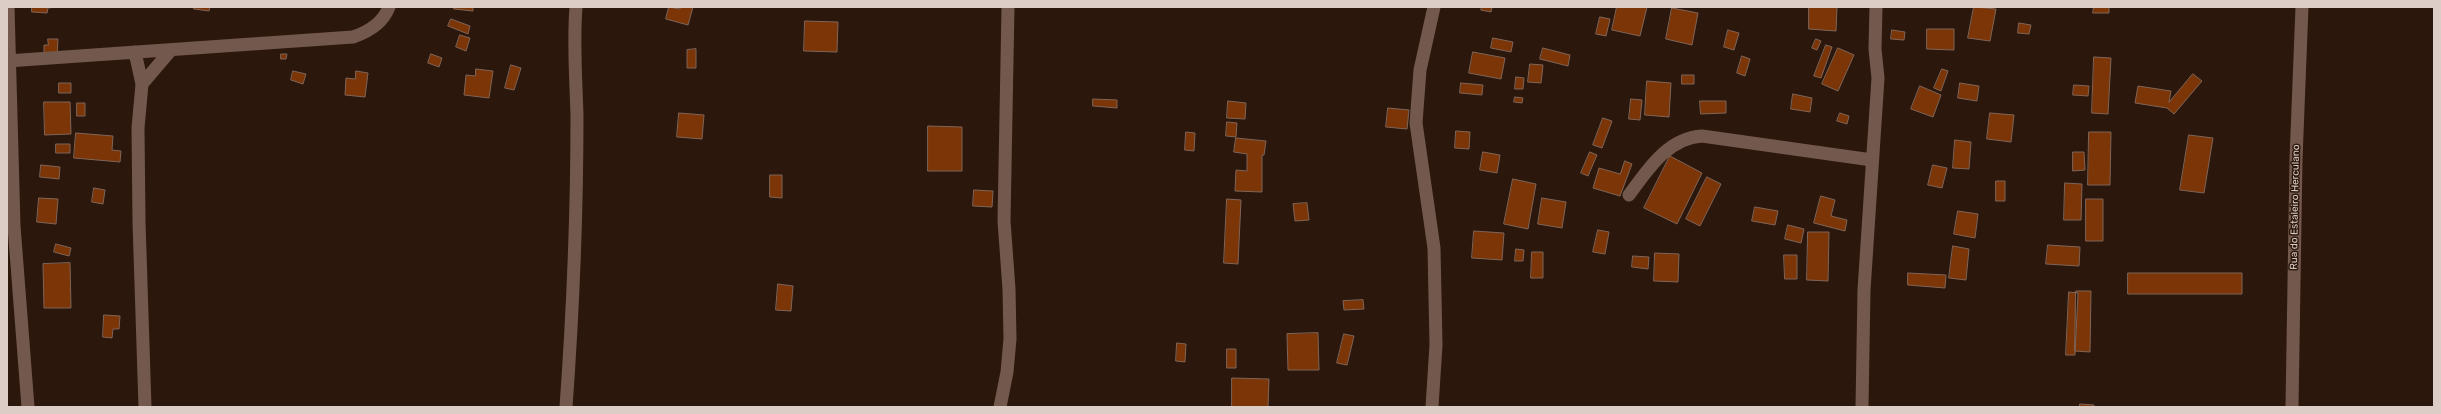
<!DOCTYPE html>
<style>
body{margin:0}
#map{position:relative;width:2441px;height:414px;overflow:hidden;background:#2c170c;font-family:Rubik,sans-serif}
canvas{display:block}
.frame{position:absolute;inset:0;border:8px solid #dccec6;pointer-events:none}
</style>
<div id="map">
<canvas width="2441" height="414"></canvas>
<div class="frame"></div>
</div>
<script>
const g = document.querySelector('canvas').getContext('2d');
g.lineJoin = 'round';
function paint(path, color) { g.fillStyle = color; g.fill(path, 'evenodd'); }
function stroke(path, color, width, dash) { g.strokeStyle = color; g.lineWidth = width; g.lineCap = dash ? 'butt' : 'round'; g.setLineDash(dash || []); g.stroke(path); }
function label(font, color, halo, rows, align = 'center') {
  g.font = font + ' Rubik,sans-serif'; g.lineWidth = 3; g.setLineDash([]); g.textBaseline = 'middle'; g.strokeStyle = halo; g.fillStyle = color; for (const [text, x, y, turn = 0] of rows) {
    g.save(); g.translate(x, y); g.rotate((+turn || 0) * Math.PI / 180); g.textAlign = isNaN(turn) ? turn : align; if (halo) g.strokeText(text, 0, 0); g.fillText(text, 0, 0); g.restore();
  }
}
const building = new Path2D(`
 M 32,7 L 57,7 L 48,8 L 47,13 L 32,12 Z
 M 194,7 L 210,7 L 209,11 L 194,9 Z
 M 454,7 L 473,7 L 473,11 L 454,9 Z
 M 669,7 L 680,9 L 681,7 L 693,7 L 688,25 L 666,19 Z
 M 1482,7 L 1492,7 L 1491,12 L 1481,10 Z
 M 1617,7 L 1647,7 L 1640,36 L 1612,30 Z
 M 1809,7 L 1837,7 L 1836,31 L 1809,29 Z
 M 1974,7 L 1996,9 L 1990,41 L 1968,38 Z
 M 2094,7 L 2109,7 L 2109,13 L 2093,13 Z
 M 1672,8 L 1698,13 L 1692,45 L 1666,39 Z
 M 1600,17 L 1610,19 L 1606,36 L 1596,34 Z
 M 451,19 L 470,26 L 468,34 L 448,26 Z
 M 805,21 L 838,22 L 837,52 L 804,51 Z
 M 2019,23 L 2031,25 L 2029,34 L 2018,33 Z
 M 1927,29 L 1954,29 L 1954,50 L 1927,49 Z
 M 1728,30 L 1739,33 L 1734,50 L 1724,47 Z
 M 1892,30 L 1905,32 L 1904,40 L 1891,39 Z
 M 460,35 L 470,38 L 466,51 L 456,47 Z
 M 1493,38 L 1513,42 L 1511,52 L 1491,48 Z
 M 48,39 L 58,39 L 57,56 L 44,55 L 44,45 L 48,45 Z
 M 1816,39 L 1821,41 L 1817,50 L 1812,48 Z
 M 1826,45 L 1832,47 L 1821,78 L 1814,76 Z
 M 1543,48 L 1570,55 L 1568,66 L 1540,59 Z
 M 1838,48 L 1854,55 L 1838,91 L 1822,84 Z
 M 696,49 L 696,68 L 687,68 L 687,50 Z
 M 1473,52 L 1505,58 L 1501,79 L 1469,73 Z
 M 281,54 L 287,54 L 286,59 L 281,59 Z
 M 431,54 L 442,58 L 439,67 L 428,63 Z
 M 1742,56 L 1750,59 L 1745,76 L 1737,73 Z
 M 2094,57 L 2111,58 L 2108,114 L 2092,113 Z
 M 1530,64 L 1543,65 L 1541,83 L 1528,82 Z
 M 511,65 L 521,68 L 514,90 L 505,88 Z
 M 476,69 L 493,71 L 489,98 L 464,95 L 466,75 L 475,76 Z
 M 1942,69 L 1948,71 L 1941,91 L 1934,88 Z
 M 293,71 L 306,74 L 303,84 L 291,80 Z
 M 356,71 L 368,73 L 365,97 L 345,95 L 346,78 L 355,79 Z
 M 2193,74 L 2202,81 L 2174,114 L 2167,108 L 2135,103 L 2138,86 L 2171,91 L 2169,102 Z
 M 1682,75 L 1694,75 L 1694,84 L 1682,84 Z
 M 1516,77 L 1524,78 L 1523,89 L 1515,89 Z
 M 1647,81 L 1671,83 L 1669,117 L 1645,115 Z
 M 59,83 L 71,83 L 71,93 L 59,93 Z
 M 1461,83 L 1483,85 L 1482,95 L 1460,93 Z
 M 1960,83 L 1979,86 L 1977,101 L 1958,98 Z
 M 2074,85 L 2089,86 L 2088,96 L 2073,95 Z
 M 1920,86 L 1941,95 L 1933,117 L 1911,109 Z
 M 1793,94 L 1812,98 L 1810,112 L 1791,109 Z
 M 1515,97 L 1523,98 L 1522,103 L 1514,102 Z
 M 1093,99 L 1117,100 L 1117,108 L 1093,106 Z
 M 1631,99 L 1642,100 L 1640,120 L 1629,119 Z
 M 1228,101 L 1246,103 L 1245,119 L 1227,118 Z
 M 1700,101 L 1726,101 L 1726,113 L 1701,114 Z
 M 44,102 L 70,102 L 71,134 L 45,135 Z
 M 77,103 L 85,103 L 85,116 L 77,116 Z
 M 1388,108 L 1409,110 L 1407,129 L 1386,127 Z
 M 679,113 L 704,115 L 702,139 L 677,137 Z
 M 1840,113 L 1849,116 L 1847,124 L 1837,121 Z
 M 1990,113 L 2014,115 L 2011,142 L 1987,139 Z
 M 1603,118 L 1612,121 L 1602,148 L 1593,145 Z
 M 1227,122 L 1237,123 L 1236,137 L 1226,136 Z
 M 928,126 L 962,127 L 962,171 L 928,171 Z
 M 1456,131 L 1470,132 L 1469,149 L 1455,148 Z
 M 1186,132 L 1195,133 L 1194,151 L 1185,150 Z
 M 2089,132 L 2111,132 L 2110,185 L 2088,185 Z
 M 76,133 L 113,136 L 112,150 L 121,151 L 120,162 L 74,158 Z
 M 2189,135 L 2213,138 L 2204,193 L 2180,190 Z
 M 1236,138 L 1266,141 L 1264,155 L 1262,155 L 1262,192 L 1235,191 L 1236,170 L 1247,171 L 1247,154 L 1234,152 Z
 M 1955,140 L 1971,142 L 1969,169 L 1953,168 Z
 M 56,144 L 70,144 L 70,153 L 56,153 Z
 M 1483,152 L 1500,155 L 1497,173 L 1480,170 Z
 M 1590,152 L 1597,155 L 1588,176 L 1581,173 Z
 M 2073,152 L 2084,152 L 2085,170 L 2073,171 Z
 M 1670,156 L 1702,173 L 1677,224 L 1644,208 Z
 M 1625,161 L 1632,164 L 1620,196 L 1593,188 L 1599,168 L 1620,174 Z
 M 41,165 L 60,167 L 59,179 L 40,177 Z
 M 1933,165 L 1947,168 L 1942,188 L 1928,185 Z
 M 770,175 L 782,175 L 782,198 L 770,197 Z
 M 1707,177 L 1721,184 L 1700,226 L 1686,219 Z
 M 1513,179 L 1536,184 L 1528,229 L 1504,224 Z
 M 1996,181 L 2005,181 L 2005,201 L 1996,201 Z
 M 2065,183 L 2082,184 L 2081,220 L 2064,220 Z
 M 94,188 L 105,190 L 103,204 L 92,202 Z
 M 974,190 L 993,191 L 992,207 L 973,206 Z
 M 1821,196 L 1835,200 L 1831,216 L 1847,220 L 1845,231 L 1814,223 Z
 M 39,198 L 58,199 L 56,224 L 37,222 Z
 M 1542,198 L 1566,202 L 1562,228 L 1538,224 Z
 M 1227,199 L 1241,200 L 1238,264 L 1224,263 Z
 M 2086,199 L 2103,199 L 2103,241 L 2086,241 Z
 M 1307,203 L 1309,220 L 1295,221 L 1293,204 Z
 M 1755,207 L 1778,211 L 1775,225 L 1752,221 Z
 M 1958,211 L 1978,214 L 1975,238 L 1954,234 Z
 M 1788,225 L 1804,229 L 1801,243 L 1785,239 Z
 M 1598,230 L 1609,232 L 1605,254 L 1593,252 Z
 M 1474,231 L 1504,233 L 1502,260 L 1472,258 Z
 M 1808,232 L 1829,232 L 1828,281 L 1807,280 Z
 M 56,244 L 71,248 L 69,256 L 54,252 Z
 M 2048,245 L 2080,247 L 2079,266 L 2046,264 Z
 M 1953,246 L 1969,249 L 1966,280 L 1949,278 Z
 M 1516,249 L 1524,250 L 1523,261 L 1515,261 Z
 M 1532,252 L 1543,252 L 1543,278 L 1531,278 Z
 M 1655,253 L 1679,254 L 1678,282 L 1654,281 Z
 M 1784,255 L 1797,255 L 1797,279 L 1785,279 Z
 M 1633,256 L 1649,257 L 1648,269 L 1632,267 Z
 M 70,263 L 71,308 L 44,308 L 43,264 Z
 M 1908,273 L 1946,275 L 1945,288 L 1908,285 Z
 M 2128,273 L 2242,273 L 2242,294 L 2128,294 Z
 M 778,284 L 793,286 L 791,311 L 776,310 Z
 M 2076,291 L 2091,291 L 2090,352 L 2075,351 Z
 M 2069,292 L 2078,293 L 2075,355 L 2066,355 Z
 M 1363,300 L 1364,309 L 1344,310 L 1343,301 Z
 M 104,315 L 120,316 L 119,329 L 113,329 L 112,338 L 103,337 Z
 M 1318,333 L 1319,370 L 1288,370 L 1287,334 Z
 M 1344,334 L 1354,336 L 1347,365 L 1337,363 Z
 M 1177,343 L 1186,344 L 1185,362 L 1176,361 Z
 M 1227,349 L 1236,349 L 1236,368 L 1227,368 Z
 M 1232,378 L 1269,379 L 1268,407 L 1232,407 Z
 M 2080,404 L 2094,405 L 2094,407 L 2080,407 Z`);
paint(building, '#7b3506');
stroke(building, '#7f6558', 1);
stroke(new Path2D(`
 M 8,7 L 14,226 L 28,407
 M 135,52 L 142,84 L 138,128 L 139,222 L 145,407
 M 7,61 L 353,37 C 368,32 383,23 389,7
 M 142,84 L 171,50
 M 1629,195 C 1648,169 1668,138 1702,136 L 1872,160
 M 566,407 C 573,310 577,213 577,116 C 576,79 573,44 576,7
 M 1000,407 L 1007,372 L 1010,339 L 1009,289 L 1004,221 L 1008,7
 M 1432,407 L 1436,345 L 1434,248 L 1416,123 L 1420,70 L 1434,7
 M 1862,407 L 1864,290 L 1878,78 L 1875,49 L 1876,7
 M 2292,407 L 2296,159 L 2302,7`), '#73594d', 13);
label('10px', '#dccec6', '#2c170c', [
 ["Rua do Estaleiro Herculano",2295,207,-89]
]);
</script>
